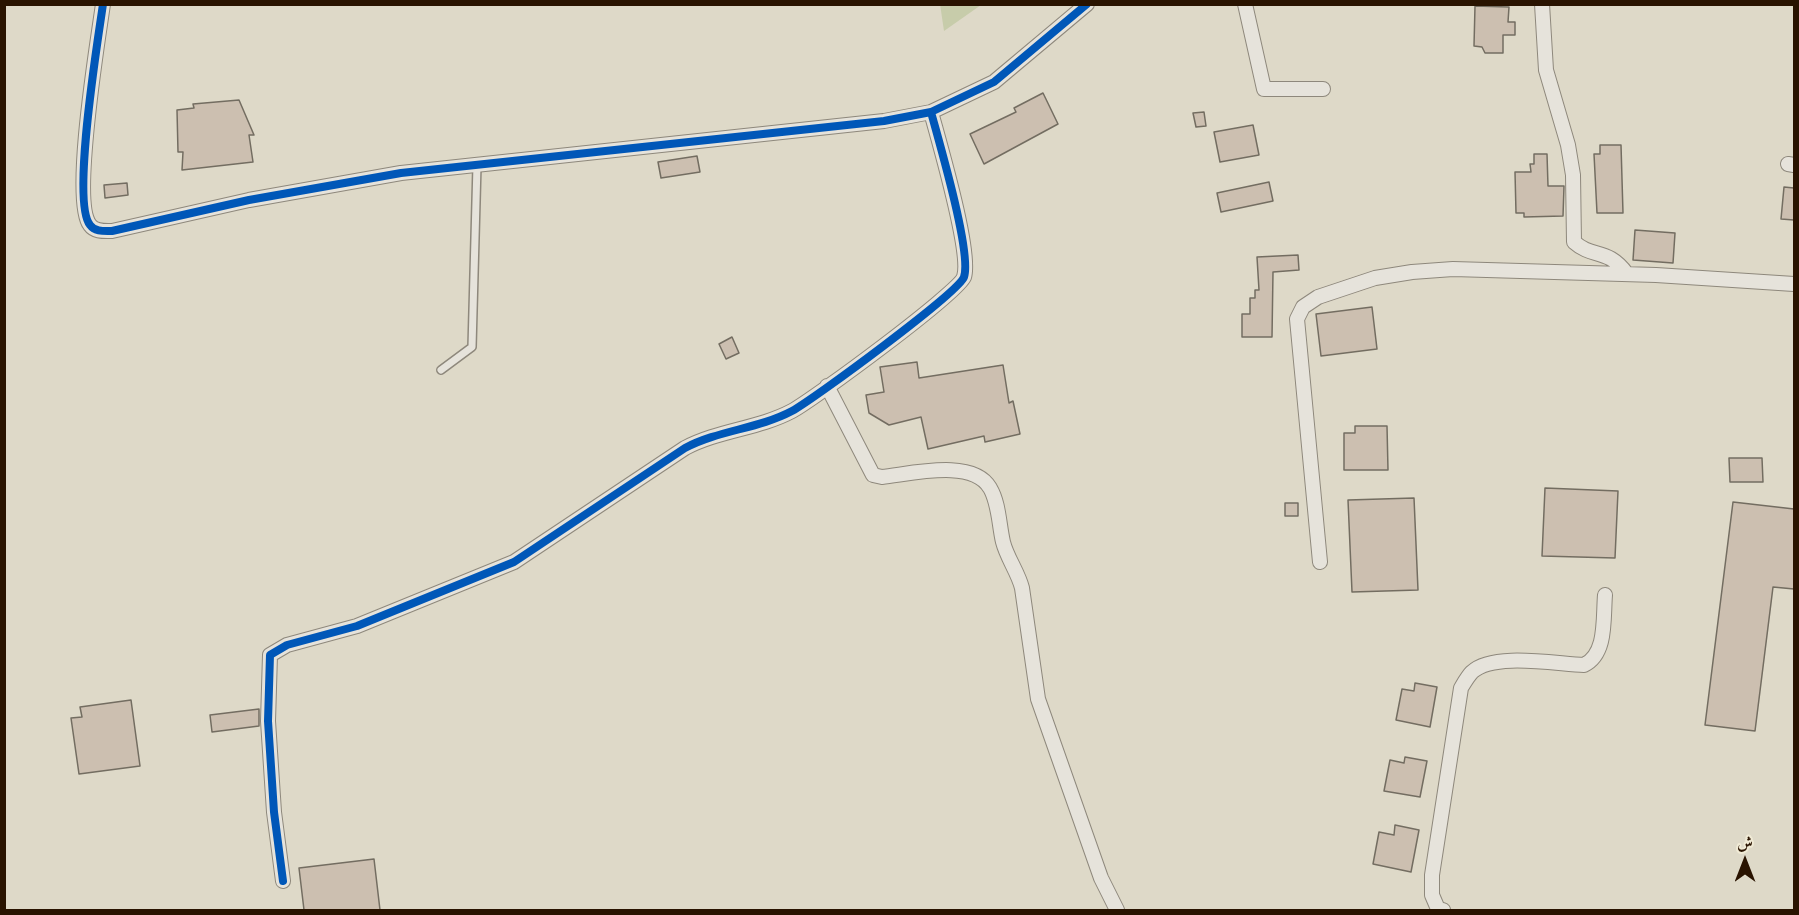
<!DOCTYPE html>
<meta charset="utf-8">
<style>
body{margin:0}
#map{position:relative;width:1799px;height:915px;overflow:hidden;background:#ded9c8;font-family:Cardo,Amiri,serif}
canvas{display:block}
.frame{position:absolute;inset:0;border:6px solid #291300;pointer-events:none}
.north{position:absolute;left:1715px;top:831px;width:60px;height:60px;-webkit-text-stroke:4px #f0ead5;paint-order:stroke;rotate:0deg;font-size:16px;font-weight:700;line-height:24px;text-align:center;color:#291300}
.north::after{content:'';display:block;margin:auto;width:21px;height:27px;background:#291300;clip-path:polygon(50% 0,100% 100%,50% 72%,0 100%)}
</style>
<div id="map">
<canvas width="1799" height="915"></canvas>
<div class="frame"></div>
<div class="north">ش</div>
</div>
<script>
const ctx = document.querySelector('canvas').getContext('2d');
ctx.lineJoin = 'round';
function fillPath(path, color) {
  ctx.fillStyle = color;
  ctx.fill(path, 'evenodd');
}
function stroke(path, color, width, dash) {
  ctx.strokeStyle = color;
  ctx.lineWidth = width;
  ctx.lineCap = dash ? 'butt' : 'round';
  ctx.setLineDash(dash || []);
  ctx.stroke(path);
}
fillPath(new Path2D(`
 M 940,4 L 981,4 L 981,5 L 944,31 Z`), '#c7ccaa');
const building = new Path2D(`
 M 1475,6 L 1509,7 L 1508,22 L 1515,22 L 1515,35 L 1503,35 L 1503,53 L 1485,53 L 1482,47 L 1474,46 Z
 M 1043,93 L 1058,124 L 984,164 L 970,134 L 1016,112 L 1014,108 Z
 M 239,100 L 254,135 L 249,135 L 253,162 L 182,170 L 183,152 L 178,152 L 177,110 L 194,108 L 193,104 Z
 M 1204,112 L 1206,126 L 1196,127 L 1193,113 Z
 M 1253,125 L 1259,155 L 1220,162 L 1214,132 Z
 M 1600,145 L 1621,145 L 1623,213 L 1597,213 L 1594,154 L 1600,154 Z
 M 1534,154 L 1547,154 L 1548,186 L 1564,186 L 1563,216 L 1524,217 L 1524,213 L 1516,213 L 1515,172 L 1531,172 L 1530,164 L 1534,164 Z
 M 697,156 L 700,172 L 661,178 L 658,162 Z
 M 1269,182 L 1273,201 L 1221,212 L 1217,193 Z
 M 127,183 L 128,195 L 105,198 L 104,185 Z
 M 1784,187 L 1794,188 L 1794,220 L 1781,219 Z
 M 1635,230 L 1675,233 L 1673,263 L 1633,260 Z
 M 1298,255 L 1299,270 L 1273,272 L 1272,337 L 1242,337 L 1242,314 L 1250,314 L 1250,298 L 1255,298 L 1255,290 L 1259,290 L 1257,257 Z
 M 1372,307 L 1377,349 L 1321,356 L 1316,314 Z
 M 732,337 L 739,353 L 726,359 L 719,344 Z
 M 917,362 L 919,378 L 1003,365 L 1009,403 L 1013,401 L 1020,434 L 985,442 L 984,436 L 928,449 L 921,417 L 889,425 L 869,413 L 866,395 L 884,392 L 880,367 Z
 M 1355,426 L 1387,426 L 1388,470 L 1344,470 L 1344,433 L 1355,433 Z
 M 1729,458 L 1762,458 L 1763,482 L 1730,482 Z
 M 1545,488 L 1618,491 L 1615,558 L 1542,556 Z
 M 1414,498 L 1418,590 L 1352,592 L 1348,500 Z
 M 1733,502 L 1794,509 L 1794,589 L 1773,587 L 1755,731 L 1705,725 Z
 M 1285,503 L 1298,503 L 1298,516 L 1285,516 Z
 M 1415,683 L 1437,687 L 1430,727 L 1396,720 L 1402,689 L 1414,691 Z
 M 131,700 L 140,766 L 79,774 L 71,718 L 82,717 L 80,707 Z
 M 259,709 L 259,726 L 212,732 L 210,715 Z
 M 1405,757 L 1427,761 L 1420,797 L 1384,791 L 1390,760 L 1404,763 Z
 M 1395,825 L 1419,830 L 1411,872 L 1373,864 L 1379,832 L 1394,835 Z
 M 374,859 L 380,910 L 304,910 L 299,868 Z`);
fillPath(building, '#ccbfb0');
stroke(building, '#736d61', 1.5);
const lane = new Path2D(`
 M 441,370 L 472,347 L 477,165`);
const street = new Path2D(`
 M 103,4 C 98,40 71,202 90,225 C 95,232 104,231 112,231 L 249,200 L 401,173 L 884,121 L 931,112 L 994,82 L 1087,4
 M 1245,4 L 1264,89 L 1323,89
 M 1542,4 L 1546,70 L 1568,145 L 1573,175 L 1574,242 C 1593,259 1607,247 1627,274
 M 1788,164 L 1794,165
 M 827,386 L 873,475 L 882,477 C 911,474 973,458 990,488 C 999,503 999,525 1003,542 C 1007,558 1018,572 1022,588 L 1038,699 L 1101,878 L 1117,910
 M 1320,562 L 1297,319 L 1303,307 L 1318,297 L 1375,278 L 1412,272 L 1453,269 L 1656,275 L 1794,284
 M 283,881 L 274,812 L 268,721 L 270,655 L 287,645 L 357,626 L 514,562 L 685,448 C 719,430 758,429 792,411 C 814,399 958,293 964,277 C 972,253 939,142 931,112
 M 1443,910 L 1438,909 L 1432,895 L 1432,875 L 1461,688 C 1464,683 1468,676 1472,672 C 1493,652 1556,664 1584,665 C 1607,654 1603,619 1605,595`);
stroke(lane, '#8e887c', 10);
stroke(street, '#8e887c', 16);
stroke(lane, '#e6e3db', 7);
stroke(street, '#e6e3db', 14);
stroke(new Path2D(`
 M 103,4 C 98,40 71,202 90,225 C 95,232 104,231 112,231 L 249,200 L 401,173 L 884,121 L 931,112 L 994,82 L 1087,4
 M 283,881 L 274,812 L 268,721 L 270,655 L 287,645 L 357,626 L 514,562 L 685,448 C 719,430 758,429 792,411 C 814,399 958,293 964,277 C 972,253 939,142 931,112`), '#0057b8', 8);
</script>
